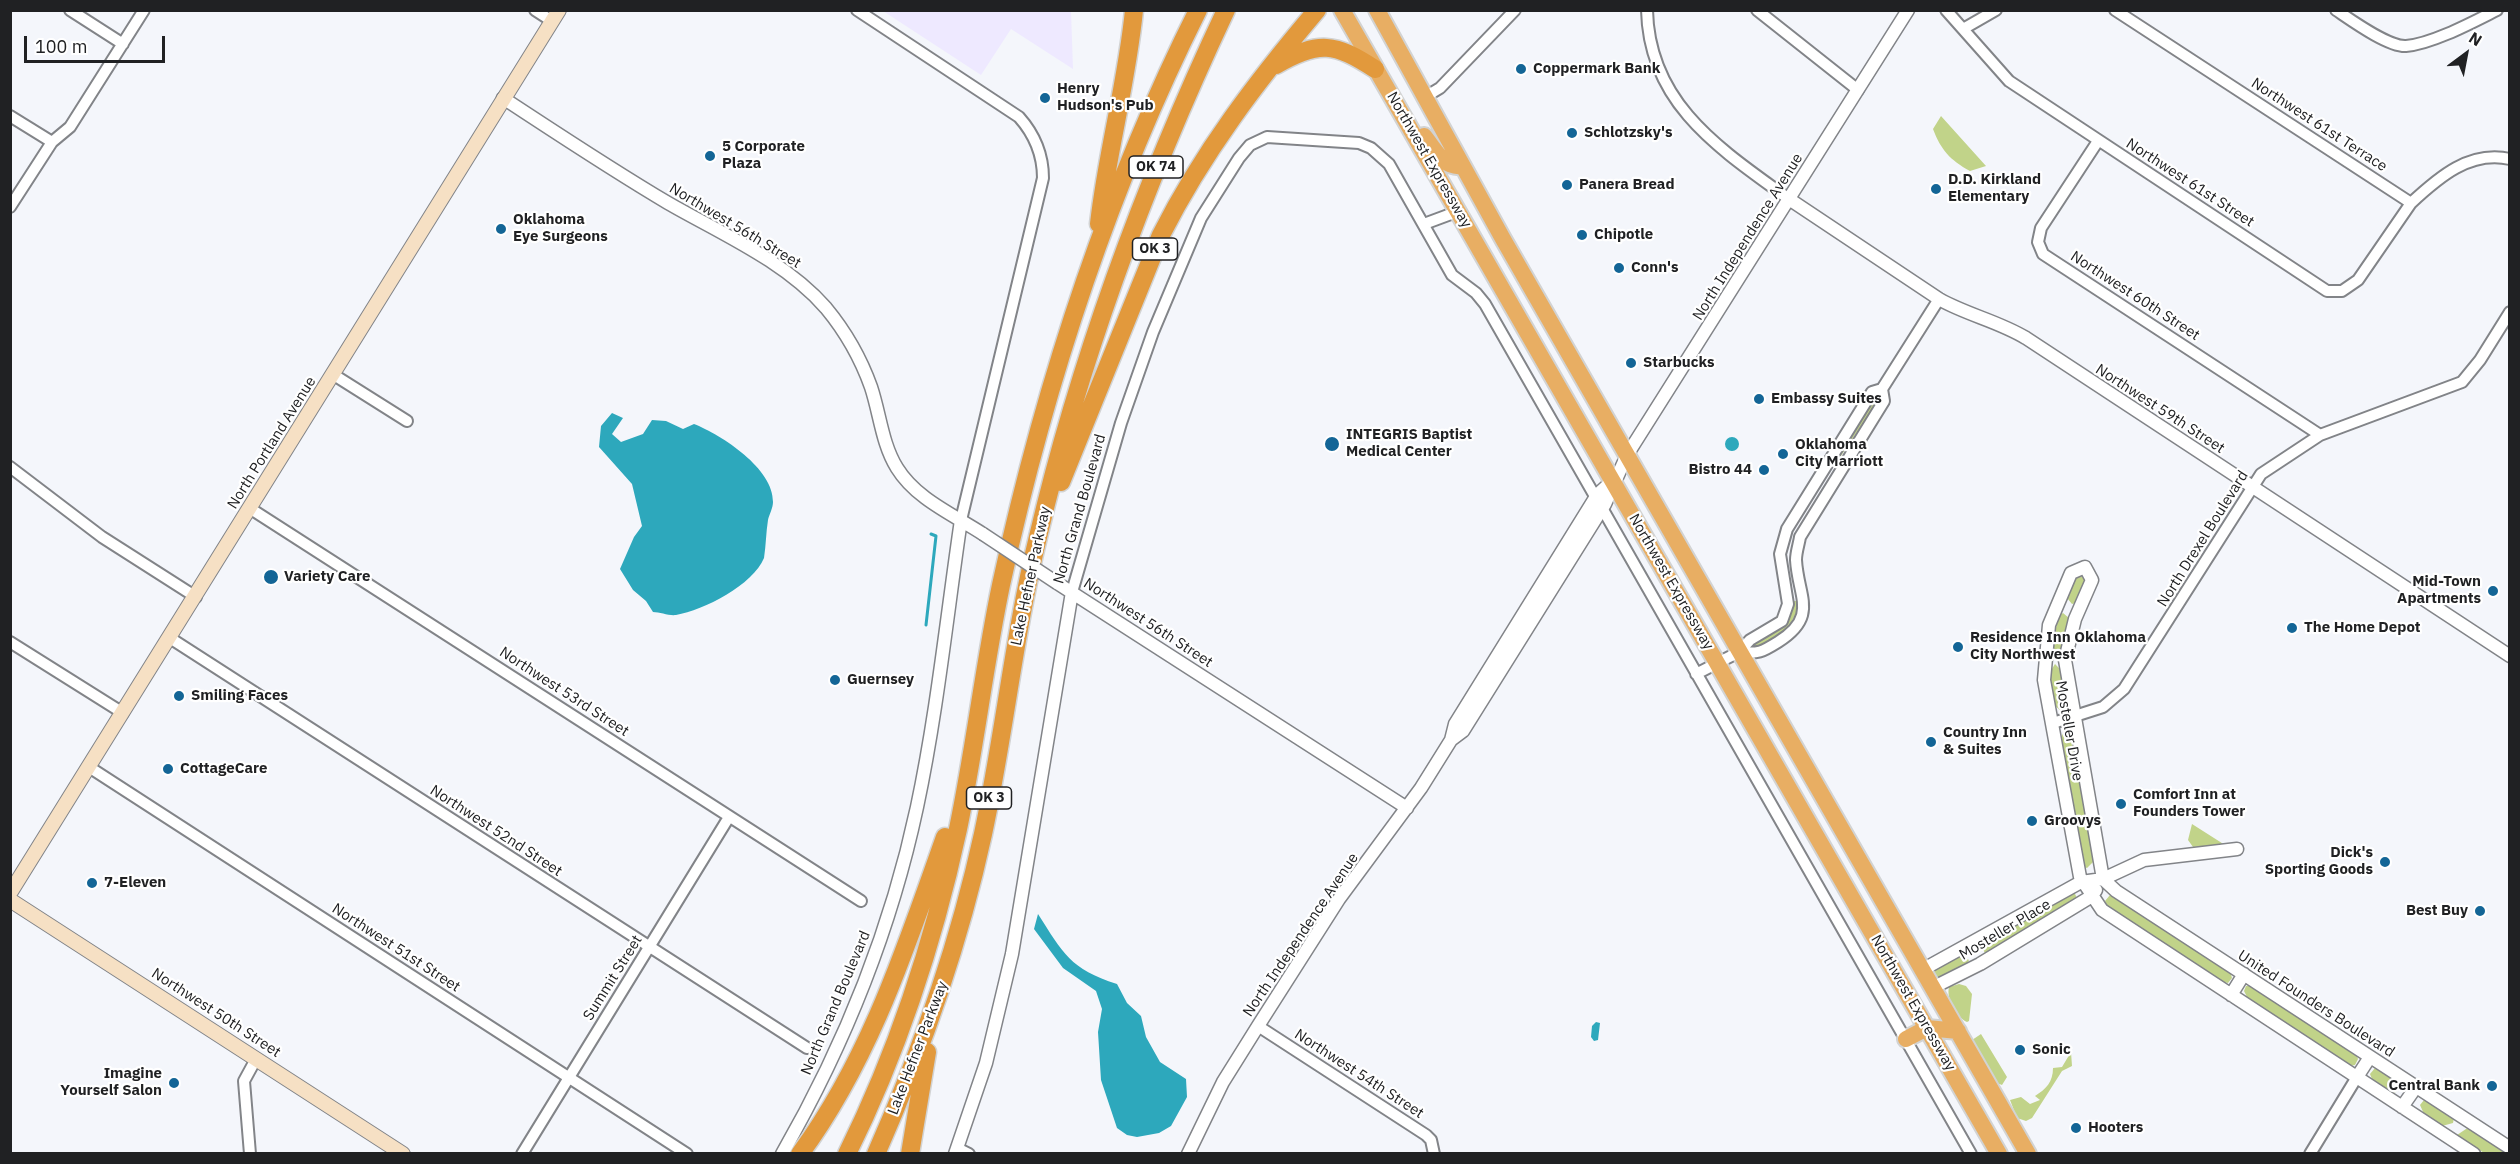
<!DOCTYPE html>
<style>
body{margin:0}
#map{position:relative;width:2520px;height:1164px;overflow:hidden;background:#f4f6fb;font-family:"IBM Plex Sans",sans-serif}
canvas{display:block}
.frame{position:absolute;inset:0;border:12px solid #202123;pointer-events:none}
.north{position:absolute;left:2436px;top:24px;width:60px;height:60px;-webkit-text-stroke:4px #fff;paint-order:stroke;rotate:32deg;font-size:16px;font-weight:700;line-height:24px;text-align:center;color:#202123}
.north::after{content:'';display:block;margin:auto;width:21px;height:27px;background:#202123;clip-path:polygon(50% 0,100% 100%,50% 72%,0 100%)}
.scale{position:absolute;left:24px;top:36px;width:141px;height:27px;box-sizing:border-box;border:3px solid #202123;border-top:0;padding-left:8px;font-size:18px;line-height:21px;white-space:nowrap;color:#202123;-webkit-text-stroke:4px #fff;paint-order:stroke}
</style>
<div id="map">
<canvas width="2520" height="1164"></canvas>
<div class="frame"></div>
<div class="north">N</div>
<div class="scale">100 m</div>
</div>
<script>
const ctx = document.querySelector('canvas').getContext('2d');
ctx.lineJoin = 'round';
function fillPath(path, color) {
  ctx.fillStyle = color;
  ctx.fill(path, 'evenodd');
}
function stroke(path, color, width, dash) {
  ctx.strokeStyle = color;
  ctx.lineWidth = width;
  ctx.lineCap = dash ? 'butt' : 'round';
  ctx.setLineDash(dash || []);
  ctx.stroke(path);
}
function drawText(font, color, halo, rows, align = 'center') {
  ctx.font = font + ' "IBM Plex Sans",sans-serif';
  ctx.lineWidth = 4.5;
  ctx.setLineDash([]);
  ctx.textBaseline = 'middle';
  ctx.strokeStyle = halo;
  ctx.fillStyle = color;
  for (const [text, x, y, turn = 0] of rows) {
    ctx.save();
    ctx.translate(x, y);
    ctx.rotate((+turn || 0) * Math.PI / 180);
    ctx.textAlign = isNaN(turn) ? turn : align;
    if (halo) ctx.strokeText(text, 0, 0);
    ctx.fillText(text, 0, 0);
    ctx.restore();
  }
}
fillPath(new Path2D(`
 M 883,11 L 1071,11 L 1073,69 L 1011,29 L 981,75 Z`), '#eee9ff');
fillPath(new Path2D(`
 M 1941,116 L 1986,166 L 1970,171 C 1950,160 1941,150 1933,129 Z
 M 1876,396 L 1878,400 L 1839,459 L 1836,457 Z
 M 2077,576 L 2081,576 L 2086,581 L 2076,603 L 2072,604 L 2067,598 Z
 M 1794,601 L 1799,601 C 1798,624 1770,646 1748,650 L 1747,645 L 1787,619 Z
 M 2063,613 L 2069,618 L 2062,652 L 2053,653 L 2050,646 L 2060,615 Z
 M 2055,664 L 2062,671 L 2065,704 L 2060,710 L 2054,705 L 2050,672 Z
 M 2064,731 L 2072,736 L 2094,861 L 2087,868 L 2084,867 L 2060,740 Z
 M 2192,824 L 2225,845 L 2193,847 L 2188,840 Z
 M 2069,894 L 2075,894 L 2078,900 L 1990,953 L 1985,953 L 1981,946 L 1983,942 Z
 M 2110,895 L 2116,896 L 2230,971 L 2232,978 L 2228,983 L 2223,982 L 2109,909 L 2105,901 Z
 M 1960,954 L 1969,960 L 1966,966 L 1938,981 L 1932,971 Z
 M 1959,984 L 1966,986 L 1972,994 L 1969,1021 L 1967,1022 C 1956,1017 1946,998 1949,987 Z
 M 2246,986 L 2254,986 L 2356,1053 L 2358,1059 L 2355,1065 L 2350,1066 L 2248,999 L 2244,991 Z
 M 1981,1034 L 2007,1077 L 2002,1085 L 1997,1083 L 1972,1040 Z
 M 2071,1052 L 2072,1066 L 2062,1071 L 2032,1118 L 2026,1121 L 2017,1118 L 2010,1100 L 2021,1097 L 2030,1104 L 2040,1100 L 2035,1096 C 2046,1089 2053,1082 2053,1068 L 2062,1067 Z
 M 2375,1068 L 2397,1080 L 2399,1086 L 2396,1092 L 2392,1093 L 2372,1079 L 2370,1074 Z
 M 2424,1100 L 2454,1118 L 2453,1123 L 2442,1126 L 2424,1114 L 2420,1105 Z
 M 2469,1127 L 2508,1153 L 2484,1153 L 2457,1135 Z`), '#c1d389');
fillPath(new Path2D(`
 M 612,413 L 623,418 L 612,434 L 621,442 L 643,434 L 652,420 L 666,421 L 683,429 L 694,424 C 722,435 774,469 773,502 C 773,508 769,515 768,520 C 766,532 766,545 764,558 C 753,585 704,610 676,615 C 669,616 660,612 653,612 L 646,601 L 633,590 L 620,569 L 634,537 L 642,526 L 632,484 L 599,447 L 601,426 Z
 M1725 444a7 7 0 1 1 14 0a7 7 0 1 1-14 0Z
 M 1038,914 C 1063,953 1070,969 1117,984 L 1127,1003 L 1141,1016 L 1146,1037 L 1160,1062 L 1186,1079 L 1187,1097 L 1171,1126 L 1159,1133 L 1137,1137 L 1127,1135 L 1117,1128 L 1101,1080 L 1098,1032 L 1102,1009 L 1096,991 L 1063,968 L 1034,929 Z
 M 1596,1022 L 1600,1023 L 1598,1040 L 1594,1041 L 1591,1037 L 1592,1026 Z`), '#2da8bc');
stroke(new Path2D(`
 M 926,625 L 936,536 L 931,534`), '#2da8bc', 3);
const minor = new Path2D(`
 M 70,10 L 123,44
 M 535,10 L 552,21
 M 857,10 L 1019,117 C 1035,135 1043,154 1043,178 L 961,520
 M 1647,10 C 1649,104 1720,149 1789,199
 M 1757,10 L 1858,90
 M 1946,10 L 2009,81 L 2327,291 L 2342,291 L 2358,280 L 2411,203
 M 2115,10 L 2411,203 C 2439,177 2470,150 2510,159
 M 2336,10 C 2351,20 2388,47 2406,46 C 2432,44 2473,22 2497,10
 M 1963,29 L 1996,10
 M 1425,97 L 1440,88 L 1515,10
 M 10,116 L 52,142
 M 2098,141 L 2041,228 L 2038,242 L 2043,254 L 2320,435
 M 10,207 L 52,142 L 70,127 L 144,10
 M 1424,224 L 1459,211
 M 334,375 L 407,421
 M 10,467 L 102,537 L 196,597
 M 1602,508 L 1971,1154
 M 251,509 L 861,901
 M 1072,592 L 1121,423 L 1153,332 L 1201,218 L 1239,158 L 1250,145 L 1267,137 L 1359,143 L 1371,148 L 1389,164 L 1452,275 L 1476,293 L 1485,304 L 1596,498
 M 170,638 L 807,1048
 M 10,642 L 123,713
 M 1739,652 C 1759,654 1762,652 1778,642 C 1819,616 1798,597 1796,560 C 1796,552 1799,544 1800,537 L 1884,401 L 1882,389 L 1939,299
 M 1696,674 L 1739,652 L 1750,640 L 1782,621 L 1788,604 L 1780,554 L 1787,529 L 1872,392 L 1882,389
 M 2053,723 L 2103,707 L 2124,689 L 2261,474 L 2320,435 L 2462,382 L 2480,360 L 2510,312
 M 89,767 L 687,1154
 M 1258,1026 L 1426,1135 L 1431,1140 L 1434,1154
 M 957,1148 L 969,1154
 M 250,1154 L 244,1081 L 256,1059
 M 522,1154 L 729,817
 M 2310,1154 L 2357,1077`);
const tertiary = new Path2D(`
 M 503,98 C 558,134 612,170 668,203 C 722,234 785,261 826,308 C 845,331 861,359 871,387 C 880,414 882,444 897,468 C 916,499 954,515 983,534
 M 1789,199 L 1939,299 C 1967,315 1998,321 2026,338 L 2510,656
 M 1057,583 L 1407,808
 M 1451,740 L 1463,731 L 1605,504 L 1627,455 L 1908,10
 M 1922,970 L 2081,882 L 2103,879 L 2144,860 L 2237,849
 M 1932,988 L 1980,964 L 2092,896 L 2096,890
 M 2231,995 L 2244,974
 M 2357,1077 L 2370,1057
 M 2402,1107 L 2416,1087
 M 782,1154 C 844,1046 891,929 917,807 C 937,713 947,615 961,520
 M 955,1154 L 986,1063 L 1012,954 L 1072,592
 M 1188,1154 L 1223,1082 L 1258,1026 L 1339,899 L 1421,788 L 1451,740 L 1455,724 L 1597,495 L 1610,483
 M 2474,1154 L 2102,910 L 2080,877 L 2044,680 L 2049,625 L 2071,573 L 2085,567 L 2092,580 L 2075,619 L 2065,660 L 2103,879 L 2116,891 L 2510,1148`);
const secondary = new Path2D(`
 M 10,893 L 559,10
 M 10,900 L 403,1154`);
const trunk = new Path2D(`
 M 1342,10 L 1999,1154
 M 1377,10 L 1503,239 L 2028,1154
 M 1424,136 C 1435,149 1443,168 1461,166
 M 1906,1039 L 1927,1028 L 1958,1031`);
const motorway = new Path2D(`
 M 1276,65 C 1319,40 1335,43 1375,69
 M 1099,224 C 1107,152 1127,83 1134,10
 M 1061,482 L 1161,235 C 1203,152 1257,81 1317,10
 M 800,1154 C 870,1059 906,947 945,837
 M 847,1154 C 898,1051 934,940 958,829 C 975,748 984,666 1001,585 C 1044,387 1107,192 1198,10
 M 876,1154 C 922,1050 959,944 983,834 C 1004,736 1014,635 1038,537 C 1081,354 1146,180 1226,10
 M 910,1154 L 927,1052`);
stroke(minor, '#828488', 14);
stroke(tertiary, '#828488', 15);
stroke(secondary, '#828488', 16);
stroke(trunk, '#d2d3d3', 20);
stroke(motorway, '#d2d3d3', 21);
stroke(minor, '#fff', 10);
stroke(tertiary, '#fff', 12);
stroke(secondary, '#f6e0c4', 14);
stroke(trunk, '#e8ae63', 16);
stroke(motorway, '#e2993c', 18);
const tertiaryBridge = new Path2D(`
 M 983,534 L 1057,583`);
stroke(tertiaryBridge, '#828488', 15, []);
stroke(tertiaryBridge, '#fff', 12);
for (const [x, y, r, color] of [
 [1521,69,6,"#136596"],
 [1045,98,6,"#136596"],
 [1572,133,6,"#136596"],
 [710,156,6,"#136596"],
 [1567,185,6,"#136596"],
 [1936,189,6,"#136596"],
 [501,229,6,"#136596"],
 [1582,235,6,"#136596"],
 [1619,268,6,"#136596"],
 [1631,363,6,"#136596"],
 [1759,399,6,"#136596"],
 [1332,444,8,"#136596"],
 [1783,454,6,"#136596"],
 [1764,470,6,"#136596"],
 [271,577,8,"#136596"],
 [2493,591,6,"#136596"],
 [2292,628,6,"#136596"],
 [1958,647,6,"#136596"],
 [835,680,6,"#136596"],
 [179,696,6,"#136596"],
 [1931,742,6,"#136596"],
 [168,769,6,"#136596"],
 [2121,804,6,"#136596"],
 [2032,821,6,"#136596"],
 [2385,862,6,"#136596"],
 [92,883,6,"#136596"],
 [2480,911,6,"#136596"],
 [2020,1050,6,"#136596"],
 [174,1083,6,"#136596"],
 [2492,1086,6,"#136596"],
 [2076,1128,6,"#136596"]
]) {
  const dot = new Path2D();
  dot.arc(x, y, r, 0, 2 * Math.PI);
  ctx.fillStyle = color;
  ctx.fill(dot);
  stroke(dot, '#fff', 2);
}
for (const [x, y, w] of [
 [1156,167,54],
 [1155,249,45],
 [989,798,45]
]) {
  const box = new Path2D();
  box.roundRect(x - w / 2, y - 11, w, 22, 4.5);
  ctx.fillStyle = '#fff';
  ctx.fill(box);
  stroke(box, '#202123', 1.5);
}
drawText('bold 14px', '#202123', null, [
 ["OK 74",1156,167],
 ["OK 3",1155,249],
 ["OK 3",989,798]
]);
drawText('bold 15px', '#202123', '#fff', [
 ["Coppermark Bank",1533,69],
 ["Henry",1057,89],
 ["Hudson's Pub",1057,106],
 ["Schlotzsky's",1584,133],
 ["5 Corporate",722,147],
 ["Plaza",722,164],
 ["D.D. Kirkland",1948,180],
 ["Elementary",1948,197],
 ["Panera Bread",1579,185],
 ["Oklahoma",513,220],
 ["Eye Surgeons",513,237],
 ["Chipotle",1594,235],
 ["Conn's",1631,268],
 ["Starbucks",1643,363],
 ["Embassy Suites",1771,399],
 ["INTEGRIS Baptist",1346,435],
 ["Medical Center",1346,452],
 ["Oklahoma",1795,445],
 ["City Marriott",1795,462],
 ["Bistro 44",1752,470,"right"],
 ["Variety Care",284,577],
 ["Mid-Town",2481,582,"right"],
 ["Apartments",2481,599,"right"],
 ["The Home Depot",2304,628],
 ["Residence Inn Oklahoma",1970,638],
 ["City Northwest",1970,655],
 ["Guernsey",847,680],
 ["Smiling Faces",191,696],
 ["Country Inn",1943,733],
 ["& Suites",1943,750],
 ["CottageCare",180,769],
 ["Comfort Inn at",2133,795],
 ["Founders Tower",2133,812],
 ["Groovys",2044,821],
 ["Dick's",2373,853,"right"],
 ["Sporting Goods",2373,870,"right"],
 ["7-Eleven",104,883],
 ["Best Buy",2468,911,"right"],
 ["Sonic",2032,1050],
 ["Imagine",162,1074,"right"],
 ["Yourself Salon",162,1091,"right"],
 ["Central Bank",2480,1086,"right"],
 ["Hooters",2088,1128]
], 'left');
drawText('15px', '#202123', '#fff', [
 ["Northwest 61st Terrace",2319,125,33],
 ["Northwest Expressway",1429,160,60],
 ["Northwest 61st Street",2190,183,33],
 ["Northwest 56th Street",735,226,31],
 ["North Independence Avenue",1748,237,-58],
 ["Northwest 60th Street",2135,296,33],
 ["Northwest 59th Street",2160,409,33],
 ["North Portland Avenue",272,443,-58],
 ["North Grand Boulevard",1080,509,-74],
 ["North Drexel Boulevard",2203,539,-58],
 ["Lake Hefner Parkway",1031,576,-78],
 ["Northwest Expressway",1671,582,60],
 ["Northwest 56th Street",1148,623,33],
 ["Northwest 53rd Street",564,692,33],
 ["Mosteller Drive",2069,731,80],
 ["Northwest 52nd Street",496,831,33],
 ["Mosteller Place",2005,930,-31],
 ["North Independence Avenue",1301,935,-56],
 ["Northwest 51st Street",396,948,33],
 ["Summit Street",613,978,-58],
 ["North Grand Boulevard",836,1003,-67],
 ["Northwest Expressway",1913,1003,60],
 ["United Founders Boulevard",2316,1004,33],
 ["Northwest 50th Street",216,1013,33],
 ["Lake Hefner Parkway",918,1048,-69],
 ["Northwest 54th Street",1359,1074,33]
]);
</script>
